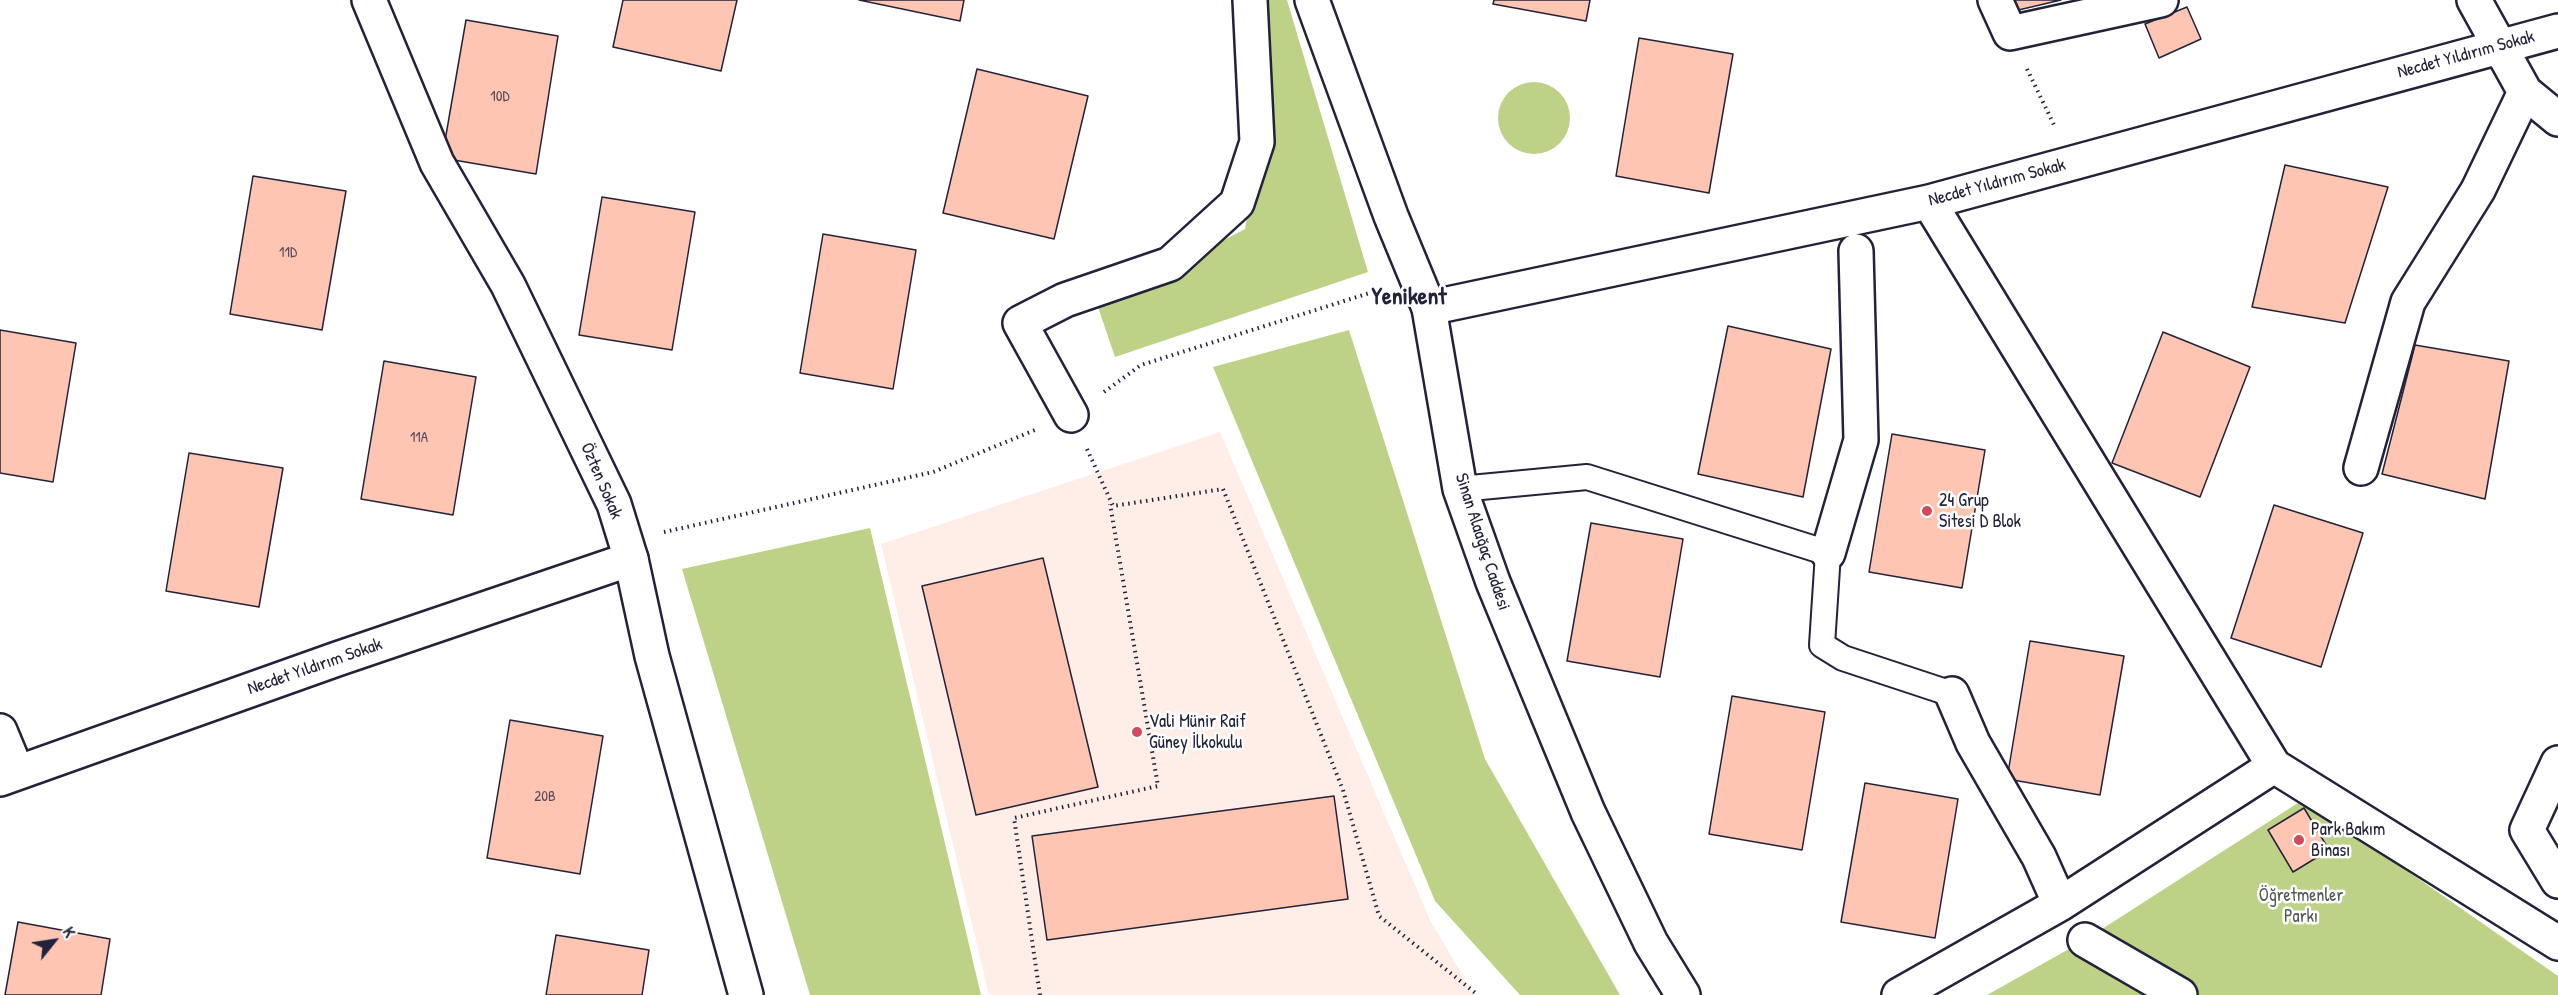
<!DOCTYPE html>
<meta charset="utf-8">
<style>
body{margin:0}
#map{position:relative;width:2558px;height:995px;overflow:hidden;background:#fff;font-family:"Patrick Hand",sans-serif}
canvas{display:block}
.north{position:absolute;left:24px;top:911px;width:60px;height:60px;-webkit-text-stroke:4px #fff;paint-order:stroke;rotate:60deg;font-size:16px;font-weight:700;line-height:24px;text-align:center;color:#22223b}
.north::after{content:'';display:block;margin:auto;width:21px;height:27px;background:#22223b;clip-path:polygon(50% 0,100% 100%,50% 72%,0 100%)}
</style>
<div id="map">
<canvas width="2558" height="995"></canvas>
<div class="north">K</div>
</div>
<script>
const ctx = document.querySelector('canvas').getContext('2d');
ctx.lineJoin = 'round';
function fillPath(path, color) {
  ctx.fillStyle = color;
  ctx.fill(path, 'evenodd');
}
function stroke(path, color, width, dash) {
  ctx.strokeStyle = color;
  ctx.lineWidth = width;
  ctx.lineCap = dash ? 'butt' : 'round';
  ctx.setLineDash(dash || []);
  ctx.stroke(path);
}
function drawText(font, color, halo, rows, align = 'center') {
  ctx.font = font + ' "Patrick Hand",sans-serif';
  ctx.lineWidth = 5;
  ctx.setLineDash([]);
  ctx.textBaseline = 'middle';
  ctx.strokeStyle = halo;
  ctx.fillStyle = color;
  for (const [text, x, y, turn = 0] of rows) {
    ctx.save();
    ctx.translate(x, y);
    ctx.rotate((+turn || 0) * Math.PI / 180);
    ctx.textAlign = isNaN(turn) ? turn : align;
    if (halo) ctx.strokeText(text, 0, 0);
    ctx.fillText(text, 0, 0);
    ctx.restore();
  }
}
fillPath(new Path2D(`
 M 1220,432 L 1430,920 L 1474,995 L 989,995 L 881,544 Z`), '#ffeee8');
fillPath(new Path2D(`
 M 1269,0 L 1287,0 L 1368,272 L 1115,357 L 1098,307 L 1245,229 L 1270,90 Z
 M1498 118a36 36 0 1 1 72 0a36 36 0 1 1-72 0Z
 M 1349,330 L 1485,759 L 1620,995 L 1520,995 L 1435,901 L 1213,367 Z
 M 870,528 L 981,995 L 810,995 L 682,569 Z
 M 2304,799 L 2558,976 L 2558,995 L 1987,995 L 2085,940 Z`), '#bed287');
const building = new Path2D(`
 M 623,0 L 737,0 L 721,71 L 613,47 Z
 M 859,0 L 964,0 L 960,21 Z
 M 1494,0 L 1590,0 L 1586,21 L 1493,4 Z
 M 2005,0 L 2061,0 L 2010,12 Z
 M 2187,7 L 2201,39 L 2159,58 L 2145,24 Z
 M 466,20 L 558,36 L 536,174 L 442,158 Z
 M 1639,38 L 1733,54 L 1709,193 L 1616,176 Z
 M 977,69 L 1088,96 L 1054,239 L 943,213 Z
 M 2285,165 L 2388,187 L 2345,323 L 2252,307 Z
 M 253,176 L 346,191 L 322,330 L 230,314 Z
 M 602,197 L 695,212 L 672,350 L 579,335 Z
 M 823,234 L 916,250 L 893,389 L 800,373 Z
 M 1728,326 L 1831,349 L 1803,497 L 1698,474 Z
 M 0,330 L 76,343 L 53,482 L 0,473 Z
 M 2163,332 L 2250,367 L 2200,497 L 2112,463 Z
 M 2415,345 L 2509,361 L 2485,499 L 2382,474 Z
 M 384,361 L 476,377 L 453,515 L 361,499 Z
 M 1892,434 L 1985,450 L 1962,588 L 1869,572 Z
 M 189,453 L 283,468 L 259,607 L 166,591 Z
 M 2274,505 L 2363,533 L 2321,667 L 2231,638 Z
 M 1591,523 L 1683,539 L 1660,677 L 1567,661 Z
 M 1043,558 L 1098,787 L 976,815 L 922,586 Z
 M 2030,641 L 2124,656 L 2100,795 L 2007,779 Z
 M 1732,696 L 1825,712 L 1802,850 L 1709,834 Z
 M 510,720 L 603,736 L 580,874 L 487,858 Z
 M 1865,783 L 1958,799 L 1935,938 L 1841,922 Z
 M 1334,796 L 1348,899 L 1047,940 L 1032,836 Z
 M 2304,808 L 2329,850 L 2293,872 L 2268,830 Z
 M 18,922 L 110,939 L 101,995 L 5,995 Z
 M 556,935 L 649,950 L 642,995 L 546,995 Z`);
fillPath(building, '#fec5b2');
stroke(building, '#22223b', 1.5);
const lane = new Path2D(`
 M 1460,489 L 1587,477 L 1828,553 L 1822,645 L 1843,658 L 1952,694`);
const street = new Path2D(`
 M 1995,0 L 2010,33 L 2161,0
 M 2474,0 L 2525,92 L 2558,119
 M 1929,202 L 2274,766
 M 1429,308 L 1929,202 L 2558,31
 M 1071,415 L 1020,323 L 1065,300 L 1170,264 L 1237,203 L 1257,142 L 1250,0
 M 2361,468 L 2408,302 L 2478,190 L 2525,92
 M 1828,553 L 1861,440 L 1856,251
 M 1952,694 L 1973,743 L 2039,857 L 2060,904
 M 0,731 L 17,772
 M 2558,763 L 2527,830 L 2558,881
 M 0,779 L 337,659 L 631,559
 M 2085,940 L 2180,995
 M 1899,995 L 2060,904 L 2274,766 L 2558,943`);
const secondary = new Path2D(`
 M 369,0 L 437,163 L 508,285 L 614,504 L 631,559 L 652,656 L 746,995
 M 1312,0 L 1391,216 L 1429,308 L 1460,489 L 1493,582 L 1588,812 L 1651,943 L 1683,995`);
stroke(lane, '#22223b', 28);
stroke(street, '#22223b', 38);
stroke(secondary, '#22223b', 38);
stroke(new Path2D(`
 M 2027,69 L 2055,127
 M 1104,392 L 1141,365 L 1379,290
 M 1087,449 L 1113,506 L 1223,489 L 1343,790 L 1379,916 L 1478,995
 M 664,532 L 933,472 L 1035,430
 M 1040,995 L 1014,818 L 1158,786 L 1110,504`), '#22223b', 4, [1.5, 4.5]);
stroke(lane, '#fff', 24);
stroke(street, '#fff', 33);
stroke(secondary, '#fff', 33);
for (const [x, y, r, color] of [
 [1927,511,6,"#d1495b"],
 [1137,732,6,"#d1495b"],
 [2299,840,6,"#d1495b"]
]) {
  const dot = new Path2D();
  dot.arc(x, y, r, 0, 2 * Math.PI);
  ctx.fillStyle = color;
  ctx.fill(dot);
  stroke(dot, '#fff', 2);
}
drawText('15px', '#594b59', null, [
 ["10D",500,97],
 ["11D",288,253],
 ["11A",419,438],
 ["20B",545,797]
]);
drawText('18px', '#22223b', '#fff', [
 ["Necdet Yıldırım Sokak",2466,55,-15],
 ["Necdet Yıldırım Sokak",1997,183,-15],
 ["Özten Sokak",601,481,67],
 ["Sinan Alaağaç Caddesi",1482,542,72],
 ["Necdet Yıldırım Sokak",315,667,-19]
]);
drawText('18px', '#22223b', '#fff', [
 ["24 Grup",1939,501],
 ["Sitesi D Blok",1939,522],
 ["Vali Münir Raif",1149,722],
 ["Güney İlkokulu",1149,743],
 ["Park Bakım",2311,830],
 ["Binası",2311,851]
], 'left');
drawText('18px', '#515752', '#fff', [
 ["Öğretmenler",2301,896],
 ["Parkı",2301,917]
]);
drawText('bold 24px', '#22223b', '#fff', [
 ["Yenikent",1409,298]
]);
</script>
